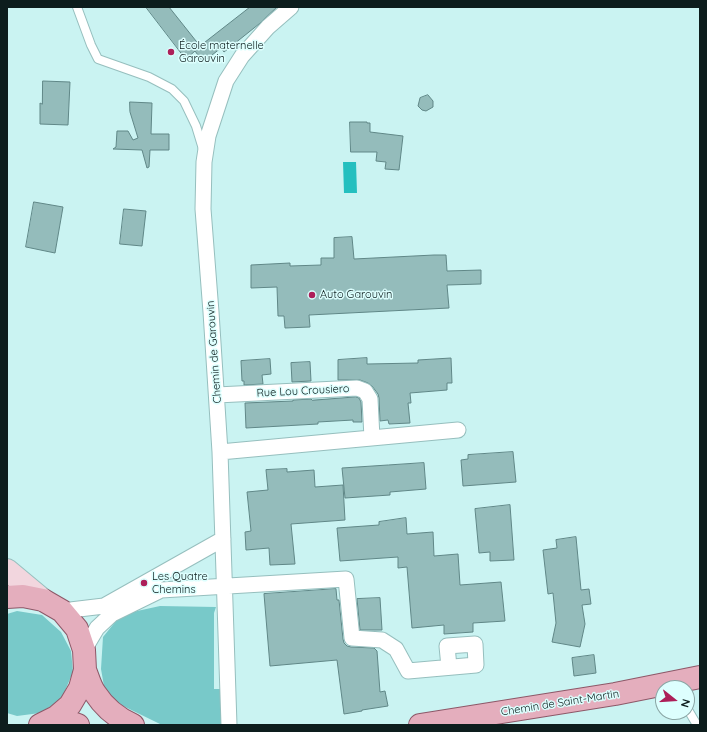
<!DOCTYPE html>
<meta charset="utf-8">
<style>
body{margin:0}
#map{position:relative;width:707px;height:732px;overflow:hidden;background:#caf3f2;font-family:Quicksand,sans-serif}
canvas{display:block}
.frame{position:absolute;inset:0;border:8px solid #0d1d1d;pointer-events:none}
.north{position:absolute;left:655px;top:680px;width:40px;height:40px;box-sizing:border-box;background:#ddfffe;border:1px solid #8aa5a4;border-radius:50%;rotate:107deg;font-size:11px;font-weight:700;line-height:16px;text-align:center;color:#0d1d1d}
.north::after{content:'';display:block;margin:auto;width:14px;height:18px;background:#ad1f59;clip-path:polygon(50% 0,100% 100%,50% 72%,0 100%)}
</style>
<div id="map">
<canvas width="707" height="732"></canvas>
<div class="frame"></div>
<div class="north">N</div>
</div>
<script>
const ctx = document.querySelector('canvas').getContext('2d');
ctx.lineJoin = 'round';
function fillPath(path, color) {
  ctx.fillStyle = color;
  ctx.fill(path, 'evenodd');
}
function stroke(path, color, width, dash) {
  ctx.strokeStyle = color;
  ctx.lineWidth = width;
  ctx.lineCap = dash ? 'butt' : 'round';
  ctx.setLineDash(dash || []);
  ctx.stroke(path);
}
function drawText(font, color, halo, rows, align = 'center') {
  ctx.font = font + ' Quicksand,sans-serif';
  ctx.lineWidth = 3;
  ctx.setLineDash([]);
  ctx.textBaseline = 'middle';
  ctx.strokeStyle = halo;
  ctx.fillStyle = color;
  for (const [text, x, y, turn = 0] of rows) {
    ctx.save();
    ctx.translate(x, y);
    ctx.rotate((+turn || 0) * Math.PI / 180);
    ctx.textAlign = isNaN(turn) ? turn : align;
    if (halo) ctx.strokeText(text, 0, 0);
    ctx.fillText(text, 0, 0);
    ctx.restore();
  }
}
fillPath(new Path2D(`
 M 160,606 L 216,607 L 214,613 L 214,689 L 220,689 L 223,725 L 165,725 L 160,724 L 115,702 L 105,692 L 101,669 L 103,637 L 116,621 L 128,613 Z
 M 17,611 L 42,615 L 61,632 L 71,651 L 73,672 L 61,700 L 40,713 L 17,716 L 7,713 L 7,614 Z`), '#78c9c9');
fillPath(new Path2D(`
 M 343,162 L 356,162 L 357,193 L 344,193 Z`), '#24bfbf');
const building = new Path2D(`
 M 146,7 L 169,7 L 200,46 L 250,7 L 277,7 L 259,24 L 224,52 L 221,48 L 203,62 L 195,51 L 186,59 Z
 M 43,81 L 70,82 L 68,125 L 40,124 L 40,103 L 42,104 Z
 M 428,95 L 433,101 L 433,107 L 426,111 L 422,110 L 418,106 L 420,98 Z
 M 130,102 L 152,103 L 151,134 L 169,134 L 169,150 L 150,150 L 149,167 L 147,168 L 142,150 L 113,149 L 116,147 L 117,131 L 128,131 L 133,140 L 138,138 L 130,112 Z
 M 350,122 L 367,122 L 367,123 L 370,123 L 370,132 L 403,136 L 399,170 L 385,169 L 386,162 L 376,161 L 377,152 L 351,152 Z
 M 34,202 L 63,207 L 55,253 L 26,247 Z
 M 124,209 L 146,211 L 142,246 L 120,244 Z
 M 352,237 L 354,259 L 434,255 L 446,255 L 447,271 L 481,270 L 481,284 L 447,285 L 449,308 L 309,315 L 310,327 L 285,328 L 284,316 L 278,316 L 277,287 L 251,288 L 251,265 L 290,263 L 290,266 L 321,265 L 321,258 L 334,258 L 334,238 Z
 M 367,358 L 367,364 L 418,363 L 418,360 L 451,358 L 452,383 L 447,383 L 447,390 L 410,393 L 411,403 L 408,403 L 410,423 L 389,424 L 388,420 L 380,421 L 379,398 L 378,394 L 372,386 L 368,383 L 360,380 L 338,380 L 338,360 Z
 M 270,359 L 271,374 L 262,375 L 263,384 L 244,385 L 244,381 L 242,381 L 241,361 Z
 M 310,362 L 311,381 L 292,382 L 291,363 Z
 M 356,397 L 359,398 L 361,402 L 362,422 L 353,422 L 353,420 L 318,422 L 318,424 L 246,428 L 245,403 L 293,401 L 293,400 L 311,399 L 312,400 Z
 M 513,452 L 516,482 L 463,486 L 461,460 L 468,459 L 468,455 Z
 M 424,463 L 426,489 L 390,492 L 390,495 L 345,498 L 342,468 L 388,465 Z
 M 287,469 L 287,472 L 314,470 L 315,487 L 343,485 L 345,520 L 291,524 L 295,564 L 270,565 L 269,548 L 246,550 L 245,532 L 251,531 L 247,492 L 268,490 L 266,470 Z
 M 510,505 L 514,560 L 490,561 L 490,552 L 479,553 L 475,509 Z
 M 406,518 L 407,534 L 433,532 L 434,556 L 458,554 L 460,585 L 501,582 L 505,621 L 473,623 L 473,632 L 444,634 L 444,625 L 412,628 L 407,567 L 398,568 L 398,557 L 340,561 L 337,528 L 379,525 L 379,522 Z
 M 576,537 L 581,590 L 589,589 L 591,604 L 582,605 L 585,624 L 580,647 L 552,642 L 556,623 L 553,593 L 548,594 L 543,550 L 557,548 L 556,540 Z
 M 336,589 L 337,600 L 339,600 L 343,639 L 344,643 L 347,646 L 351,647 L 374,648 L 377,651 L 380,692 L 385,691 L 388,706 L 362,710 L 362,711 L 344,714 L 337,660 L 270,666 L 264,594 Z
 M 380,598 L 382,630 L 360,630 L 357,599 Z
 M 594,655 L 596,673 L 574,676 L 572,658 Z`);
fillPath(building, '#94bcbb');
stroke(building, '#608787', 1);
const lane = new Path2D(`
 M 77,7 L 91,45 L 98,59 L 149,77 L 172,89 L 184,101 L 196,126 L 203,149
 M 687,708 L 697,725`);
const street = new Path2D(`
 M 217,395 L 357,388 L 365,391 L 370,399 L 372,438
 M 220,452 L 458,430
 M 62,611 L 104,606 L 223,539
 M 84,650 L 97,628 L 112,614 L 161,590 L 346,579 L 352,638 L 382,640 L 396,649 L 408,671 L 476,665 L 475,644 L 447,646 L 449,667
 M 229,725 L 220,452 L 211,312 L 203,209 L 204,162 L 208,136 L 226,81 L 242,56 L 268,27 L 291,7`);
const secondary = new Path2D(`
 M 7,570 L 43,600`);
const primary = new Path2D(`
 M 7,597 L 23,596 L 43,600 L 62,611 L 77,629 L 84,650 L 85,670 L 80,688 L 70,705 L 56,717 L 40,725
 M 85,670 C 88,677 90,686 95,693 C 104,707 117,718 133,725
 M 56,717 L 78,725
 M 420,725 L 615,694 L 700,677`);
stroke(lane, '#96bfbe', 10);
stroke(street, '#96bfbe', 17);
stroke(secondary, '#96bfbe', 24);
stroke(primary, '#8d5868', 24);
stroke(lane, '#fff', 8);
stroke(street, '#fff', 15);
stroke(secondary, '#f2d6de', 22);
stroke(primary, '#e4aebd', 22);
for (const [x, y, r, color] of [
 [171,52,4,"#ad1f59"],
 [312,295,4,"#ad1f59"],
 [144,583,4,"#ad1f59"]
]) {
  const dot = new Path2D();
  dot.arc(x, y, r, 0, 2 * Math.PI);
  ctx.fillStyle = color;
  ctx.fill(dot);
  stroke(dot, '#ddfffe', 1.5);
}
drawText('11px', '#0d1d1d', '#ddfffe', [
 ["École maternelle",179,46],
 ["Garouvin",179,59],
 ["Auto Garouvin",320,295],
 ["Les Quatre",152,577],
 ["Chemins",152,590]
], 'left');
drawText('11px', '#0d1d1d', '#ddfffe', [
 ["Chemin de Garouvin",214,352,-94],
 ["Rue Lou Crousiero",303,391,-3],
 ["Chemin de Saint-Martin",560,703,-9]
]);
</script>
